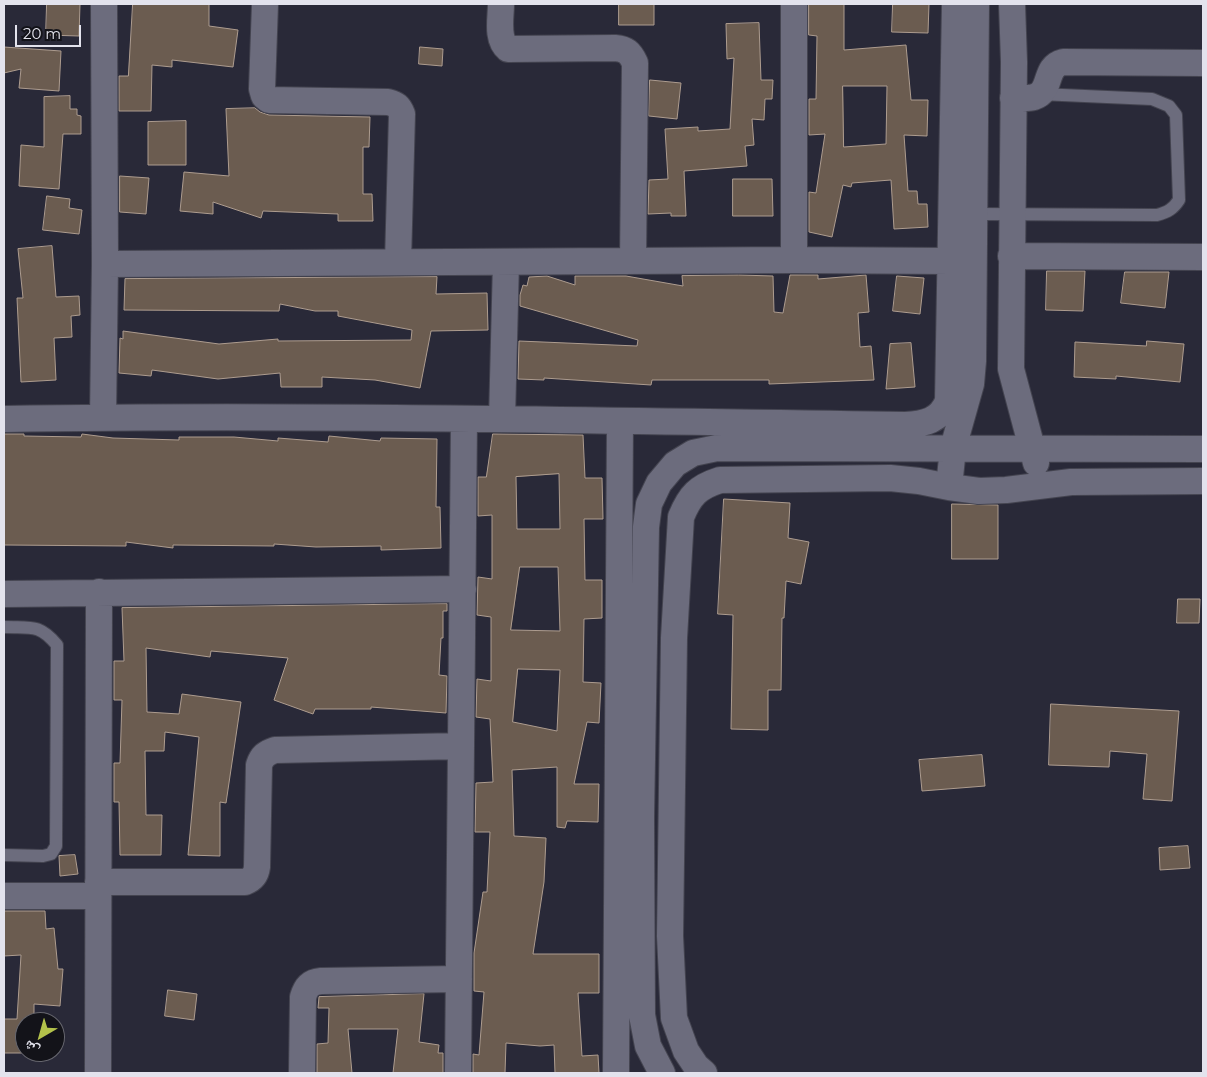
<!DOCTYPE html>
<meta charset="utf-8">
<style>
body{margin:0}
#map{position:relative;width:1207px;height:1077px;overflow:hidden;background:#292938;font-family:Montserrat,"Noto Naskh Arabic",sans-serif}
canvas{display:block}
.frame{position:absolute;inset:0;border:5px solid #e3e3ed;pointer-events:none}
.north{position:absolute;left:15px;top:1012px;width:50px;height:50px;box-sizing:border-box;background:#131319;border:1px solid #66666e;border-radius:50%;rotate:218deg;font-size:14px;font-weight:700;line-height:20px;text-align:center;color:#e3e3ed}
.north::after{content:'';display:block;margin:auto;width:18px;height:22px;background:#b3c24b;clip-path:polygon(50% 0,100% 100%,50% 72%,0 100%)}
.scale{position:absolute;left:15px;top:25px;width:66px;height:22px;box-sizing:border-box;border:2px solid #e3e3ed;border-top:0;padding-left:6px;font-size:15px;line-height:18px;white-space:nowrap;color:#e3e3ed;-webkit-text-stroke:4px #131319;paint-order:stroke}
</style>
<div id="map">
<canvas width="1207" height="1077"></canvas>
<div class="frame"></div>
<div class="north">ش</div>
<div class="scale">20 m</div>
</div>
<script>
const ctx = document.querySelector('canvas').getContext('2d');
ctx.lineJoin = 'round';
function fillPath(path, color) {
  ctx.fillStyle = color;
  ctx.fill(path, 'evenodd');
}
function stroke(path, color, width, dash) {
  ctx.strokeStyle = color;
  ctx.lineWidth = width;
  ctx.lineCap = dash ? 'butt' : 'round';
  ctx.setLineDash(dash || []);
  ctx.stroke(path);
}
const building = new Path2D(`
 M 47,4 L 80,4 L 79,36 L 46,35 Z
 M 133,4 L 209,4 L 209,26 L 238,30 L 233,67 L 172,60 L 172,67 L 152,65 L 151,111 L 119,111 L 119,76 L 128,76 Z
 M 619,4 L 654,4 L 654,25 L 619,25 Z
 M 809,4 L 844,4 L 844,50 L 906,45 L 911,100 L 928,100 L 927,136 L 904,135 L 908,191 L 917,191 L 918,204 L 927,204 L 928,227 L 894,229 L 891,180 L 852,183 L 851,187 L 843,185 L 832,237 L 809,232 L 809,192 L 816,193 L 825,134 L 809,135 L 809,99 L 816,99 L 817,36 L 809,35 ZM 843,86 L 887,86 L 886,144 L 844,147 Z
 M 893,4 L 929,4 L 928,33 L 892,32 Z
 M 759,23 L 761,80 L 773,80 L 772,99 L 765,99 L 764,120 L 752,119 L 754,145 L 745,146 L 747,166 L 684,171 L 686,216 L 671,216 L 671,213 L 648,214 L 649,180 L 668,179 L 665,129 L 698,127 L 698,131 L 730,129 L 734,58 L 727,59 L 726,24 Z
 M 4,47 L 61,51 L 59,91 L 19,88 L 21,69 L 4,73 Z
 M 420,47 L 443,49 L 442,66 L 419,64 Z
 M 650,80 L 681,83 L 677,119 L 649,116 Z
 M 70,96 L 70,109 L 77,109 L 77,115 L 81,116 L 81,134 L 63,134 L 59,189 L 19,186 L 21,145 L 44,147 L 44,97 Z
 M 255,108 L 260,112 L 269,115 L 370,117 L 369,147 L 363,147 L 363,194 L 372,194 L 373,221 L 338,221 L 338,214 L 263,211 L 261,218 L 213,202 L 213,214 L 180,211 L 184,172 L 229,176 L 226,109 Z
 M 186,121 L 186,165 L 148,165 L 148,122 Z
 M 120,176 L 149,178 L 146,214 L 120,212 Z
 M 733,179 L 772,179 L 773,216 L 733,216 Z
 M 47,196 L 70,199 L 69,208 L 82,210 L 79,234 L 43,230 Z
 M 52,246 L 56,297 L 79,296 L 80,315 L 71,316 L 72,337 L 54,338 L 56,380 L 21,382 L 17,298 L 23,298 L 18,249 Z
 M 1047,271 L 1085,271 L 1083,311 L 1046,310 Z
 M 1125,272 L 1169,272 L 1165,308 L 1121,303 Z
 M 739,275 L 773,276 L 774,312 L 783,313 L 790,275 L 818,275 L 818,279 L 866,275 L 869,312 L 858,313 L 860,347 L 871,346 L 874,380 L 769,384 L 769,380 L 652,380 L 651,385 L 544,378 L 544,380 L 518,379 L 519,341 L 637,346 L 638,340 L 520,306 L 520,295 L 523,285 L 527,286 L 529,277 L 547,276 L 575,285 L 575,276 L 626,276 L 683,286 L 682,276 Z
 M 897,276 L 924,278 L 920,314 L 893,311 Z
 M 437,277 L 436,294 L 487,293 L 488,330 L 431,331 L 420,388 L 375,380 L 322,377 L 322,387 L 281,387 L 280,373 L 218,379 L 152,370 L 151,376 L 119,373 L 120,338 L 123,339 L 123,331 L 219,344 L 278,339 L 278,341 L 411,340 L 412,330 L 338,316 L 338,311 L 315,311 L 280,304 L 279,311 L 124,310 L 125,279 Z
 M 1147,341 L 1184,344 L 1180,382 L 1116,376 L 1116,379 L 1074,377 L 1075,342 L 1146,346 Z
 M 911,343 L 915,387 L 886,389 L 890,344 Z
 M 4,434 L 24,434 L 24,436 L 81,437 L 82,434 L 113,438 L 179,440 L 179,437 L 234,437 L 278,441 L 278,438 L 328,442 L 329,436 L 380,441 L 381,438 L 437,439 L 436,507 L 440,507 L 441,548 L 381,550 L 381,546 L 316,547 L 274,544 L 274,546 L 173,545 L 173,548 L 126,542 L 126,546 L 4,545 Z
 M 493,434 L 583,435 L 585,478 L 602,478 L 603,519 L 584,519 L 585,580 L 602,580 L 602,618 L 584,619 L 583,682 L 601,683 L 599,723 L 587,722 L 574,784 L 599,784 L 598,822 L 567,821 L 565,828 L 557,827 L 557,767 L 512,770 L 514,836 L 546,838 L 544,882 L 533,954 L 599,954 L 599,993 L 578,993 L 582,1056 L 598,1055 L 599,1073 L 555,1073 L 554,1045 L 540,1046 L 506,1043 L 505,1073 L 473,1073 L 473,1054 L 479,1055 L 484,992 L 474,991 L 474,953 L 483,892 L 487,892 L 490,832 L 475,832 L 476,783 L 493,782 L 490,719 L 476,717 L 477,679 L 491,681 L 491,617 L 477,615 L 478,577 L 492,579 L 492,515 L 478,516 L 478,477 L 486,477 ZM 559,474 L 560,529 L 517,529 L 516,477 ZM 520,567 L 558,567 L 560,631 L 511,630 ZM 518,669 L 560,670 L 557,731 L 513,722 Z
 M 724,499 L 790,503 L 788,538 L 809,542 L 801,584 L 786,581 L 784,618 L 782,618 L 781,690 L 768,690 L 768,730 L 731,729 L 733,615 L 718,614 Z
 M 952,504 L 998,505 L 998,559 L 952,559 Z
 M 1178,599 L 1200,599 L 1199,623 L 1177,623 Z
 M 447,604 L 447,611 L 443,611 L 443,638 L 441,638 L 439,675 L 447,676 L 446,713 L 371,707 L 371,709 L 315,709 L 313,714 L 274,700 L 288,658 L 211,651 L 210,657 L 146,648 L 147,712 L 179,714 L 182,694 L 241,702 L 226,803 L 220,802 L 220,856 L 188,855 L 199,737 L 165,732 L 164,751 L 145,751 L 146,815 L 162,815 L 161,855 L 120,855 L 119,802 L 114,802 L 114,763 L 120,763 L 122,700 L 114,700 L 114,661 L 124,661 L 122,608 Z
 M 1051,704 L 1179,711 L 1172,801 L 1143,799 L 1147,754 L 1110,751 L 1109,767 L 1049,765 Z
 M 982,755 L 985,786 L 922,791 L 919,760 Z
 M 1188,846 L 1190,868 L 1160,870 L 1159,848 Z
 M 75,855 L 78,874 L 60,876 L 59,856 Z
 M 4,911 L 45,911 L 46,929 L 54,928 L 58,969 L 63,969 L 60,1006 L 34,1004 L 34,1022 L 25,1022 L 25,1052 L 34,1053 L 4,1053 L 4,1019 L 17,1019 L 21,955 L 4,956 Z
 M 168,990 L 197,994 L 194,1020 L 165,1016 Z
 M 424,994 L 419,1042 L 439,1045 L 438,1053 L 443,1053 L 443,1073 L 393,1073 L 398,1029 L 348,1029 L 352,1073 L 317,1073 L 317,1044 L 328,1043 L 329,1008 L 318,1008 L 319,997 Z`);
fillPath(building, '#6b5c50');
stroke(building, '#ad9c8f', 1);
const lane = new Path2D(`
 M 975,214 L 1157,215 C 1168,212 1173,209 1179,200 L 1176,115 L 1169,106 L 1152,99 L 1040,94
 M 4,627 C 30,628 39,623 57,645 L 56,846 L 51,854 L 43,856 L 4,855`);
const street = new Path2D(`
 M 265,4 L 262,89 L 264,96 L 269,100 L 388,102 C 396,104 399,106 402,114 L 398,262
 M 501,4 C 501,18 496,39 508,49 L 615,48 C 626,49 630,52 635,63 L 633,261
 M 794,4 L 794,260
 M 1012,4 L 1014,62 L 1011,369 L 1036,463
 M 1013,98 C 1020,98 1027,99 1034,97 C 1053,91 1043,67 1063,62 L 1203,63
 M 1011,256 L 1203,257
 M 105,264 L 794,260 L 951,261
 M 103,417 L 105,264 L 104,4
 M 4,419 C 304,414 604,421 905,425 C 924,424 940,421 948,401 L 955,4
 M 502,419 L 506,262
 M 949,487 L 953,448 L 971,384 L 973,361 L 976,4
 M 4,594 L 463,589
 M 98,882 L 245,882 C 253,879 256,875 257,867 L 259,765 C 262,756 266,753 275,750 L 461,746
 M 4,896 L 98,896
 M 98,1073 L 99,592
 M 302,1073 L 303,997 C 306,987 310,982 321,981 L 459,979
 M 458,1073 L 464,419
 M 616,1073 L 620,421
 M 662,1073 L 648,1046 L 642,1015 L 641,817 L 646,527 L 649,504 L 659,483 L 675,464 L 693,453 L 717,448 L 1203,449
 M 704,1073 L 696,1066 L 686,1051 L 674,1018 L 670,936 L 674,638 L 681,517 C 690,495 698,487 720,480 L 890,478 L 919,481 L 949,487 L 979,491 L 1006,490 L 1071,482 L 1203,481`);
stroke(lane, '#444450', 14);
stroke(street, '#444450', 28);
stroke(lane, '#6c6c7d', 12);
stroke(street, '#6c6c7d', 26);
</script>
